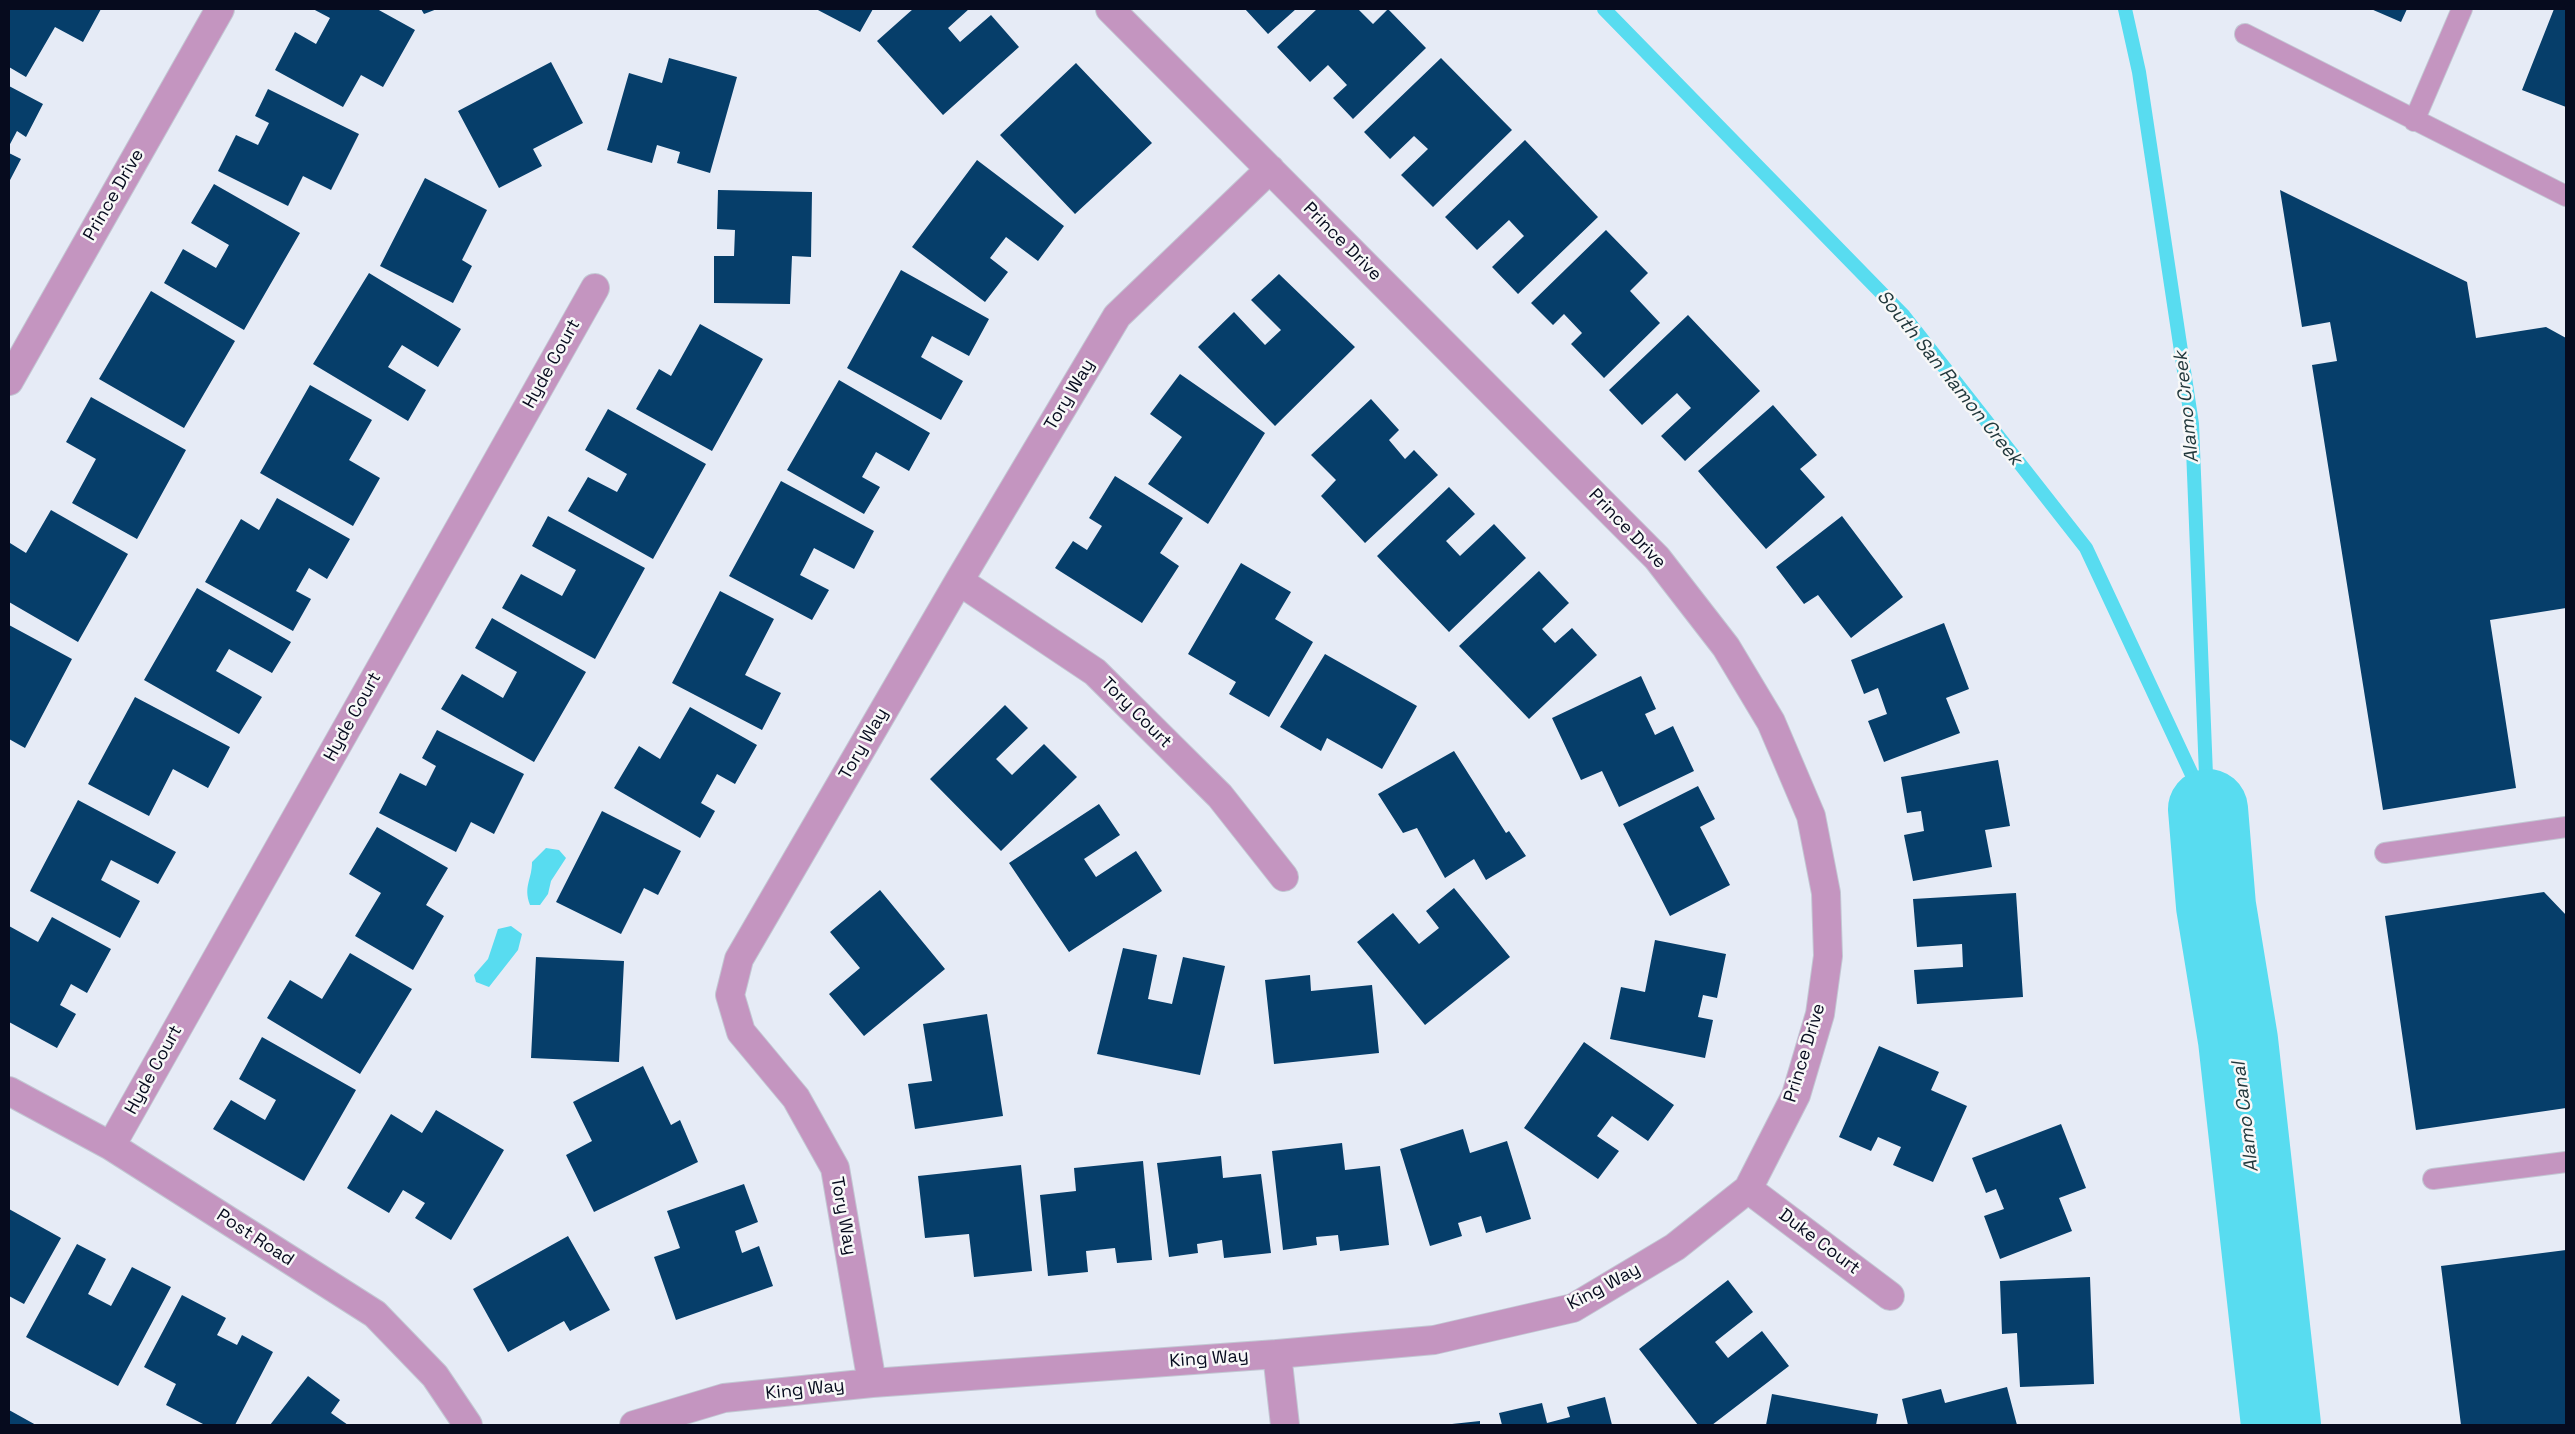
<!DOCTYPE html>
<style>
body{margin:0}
#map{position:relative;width:2575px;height:1434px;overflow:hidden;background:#e6ebf6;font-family:"Space Grotesk",sans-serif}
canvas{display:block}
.frame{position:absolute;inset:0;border:10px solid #060b1e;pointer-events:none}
</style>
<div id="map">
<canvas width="2575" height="1434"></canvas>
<div class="frame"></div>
</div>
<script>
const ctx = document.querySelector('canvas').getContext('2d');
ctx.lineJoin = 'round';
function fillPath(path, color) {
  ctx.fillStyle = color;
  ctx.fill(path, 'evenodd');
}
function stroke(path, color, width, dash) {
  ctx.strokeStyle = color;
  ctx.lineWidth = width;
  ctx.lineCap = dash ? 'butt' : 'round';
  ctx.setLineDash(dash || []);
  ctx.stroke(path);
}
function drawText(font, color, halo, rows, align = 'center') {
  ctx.font = font + ' "Space Grotesk",sans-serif';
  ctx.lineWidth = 5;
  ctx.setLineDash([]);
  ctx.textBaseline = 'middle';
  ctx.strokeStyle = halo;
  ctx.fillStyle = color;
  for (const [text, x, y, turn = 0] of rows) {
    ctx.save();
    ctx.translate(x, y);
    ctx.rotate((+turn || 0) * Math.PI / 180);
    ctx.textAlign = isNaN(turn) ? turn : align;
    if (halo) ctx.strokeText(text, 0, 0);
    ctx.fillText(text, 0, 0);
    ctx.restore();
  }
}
fillPath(new Path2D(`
 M 546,848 L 559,850 L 566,858 L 551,881 L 548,894 L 540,905 L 530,905 C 523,886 532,880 532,862 Z
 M 511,926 L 522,934 L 518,950 L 489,987 L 476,982 L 474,975 L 488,959 L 498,929 Z`), '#58dcf0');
stroke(new Path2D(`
 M 1604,9 L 1904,316 L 2086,548 L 2208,809
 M 2125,9 L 2139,72 L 2192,424 L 2207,800`), '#58dcf0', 14);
stroke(new Path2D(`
 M 2208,809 L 2216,906 L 2238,1040 L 2281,1425`), '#58dcf0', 80);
fillPath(new Path2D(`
 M 9,9 L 101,9 L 83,42 L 55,27 L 26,77 L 9,67 Z
 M 313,9 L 377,9 L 415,30 L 383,87 L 361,75 L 343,107 L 275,70 L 295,32 L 316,44 L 330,18 Z
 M 421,9 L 437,9 L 424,14 Z
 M 816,9 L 873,9 L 860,32 Z
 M 913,9 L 969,9 L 948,28 L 960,42 L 991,15 L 1019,47 L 943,115 L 877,41 Z
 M 1245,9 L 1296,9 L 1268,34 Z
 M 1317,9 L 1358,9 L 1373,24 L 1388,9 L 1426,48 L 1353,119 L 1333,98 L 1347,85 L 1328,65 L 1310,82 L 1277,47 Z
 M 2371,9 L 2407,9 L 2401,22 Z
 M 2554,9 L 2566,9 L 2566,107 L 2522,90 Z
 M 669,58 L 737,77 L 710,173 L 677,163 L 680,152 L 657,145 L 652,163 L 607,150 L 629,73 L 662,83 Z
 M 1441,58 L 1512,130 L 1433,207 L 1401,175 L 1428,149 L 1414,136 L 1390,159 L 1364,132 Z
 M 551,62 L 583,123 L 533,149 L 542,166 L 499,188 L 458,111 Z
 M 1076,63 L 1152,143 L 1075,214 L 1000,135 Z
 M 9,86 L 43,104 L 26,137 L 17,131 L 9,146 Z
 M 268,89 L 359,134 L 331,190 L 303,176 L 288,206 L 218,171 L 236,135 L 258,145 L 269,123 L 255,116 Z
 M 1525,140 L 1598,217 L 1518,294 L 1492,267 L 1524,236 L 1509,220 L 1477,250 L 1445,217 Z
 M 9,153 L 21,159 L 9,182 Z
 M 977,160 L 1064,226 L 1038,261 L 1006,237 L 990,258 L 1008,272 L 985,302 L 912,247 Z
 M 425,178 L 487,210 L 462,260 L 472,266 L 453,303 L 380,266 Z
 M 214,184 L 300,233 L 244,330 L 164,283 L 183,249 L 216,268 L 229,245 L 191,223 Z
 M 718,190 L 812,192 L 811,257 L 792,256 L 790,304 L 714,303 L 714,256 L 734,256 L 735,230 L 717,229 Z
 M 2280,190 L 2467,282 L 2476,338 L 2546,327 L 2566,338 L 2566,608 L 2490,620 L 2516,788 L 2383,810 L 2312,365 L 2337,361 L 2330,322 L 2302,327 Z
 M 1606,230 L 1648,273 L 1630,291 L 1660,323 L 1604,378 L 1571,344 L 1582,333 L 1564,314 L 1553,325 L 1531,303 Z
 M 901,270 L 989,319 L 969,356 L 932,336 L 921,357 L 963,381 L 941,420 L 847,368 Z
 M 369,273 L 461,329 L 438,367 L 402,345 L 388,367 L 426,390 L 408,421 L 313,364 Z
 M 1279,274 L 1355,347 L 1275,426 L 1198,347 L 1234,312 L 1265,345 L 1281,330 L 1251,300 Z
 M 151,291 L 235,341 L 184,428 L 99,379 Z
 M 1688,315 L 1760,391 L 1685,461 L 1661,436 L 1691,408 L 1677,393 L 1642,425 L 1609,390 Z
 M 700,324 L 763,359 L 712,451 L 636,409 L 659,369 L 671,376 Z
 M 1180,374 L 1265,433 L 1208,524 L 1148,484 L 1182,437 L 1150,414 Z
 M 839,380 L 930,433 L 909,471 L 876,452 L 862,477 L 880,487 L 864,514 L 787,470 Z
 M 310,385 L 372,420 L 349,460 L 380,478 L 353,526 L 260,473 Z
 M 91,397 L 186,450 L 137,539 L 72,503 L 96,459 L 66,442 Z
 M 1371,399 L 1399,430 L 1389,440 L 1405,459 L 1414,450 L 1438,475 L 1365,543 L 1321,496 L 1336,480 L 1311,455 Z
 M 1773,405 L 1817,455 L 1800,469 L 1825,497 L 1766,549 L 1698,471 Z
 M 608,409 L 706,464 L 653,559 L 568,511 L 588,477 L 617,492 L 627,474 L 585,450 Z
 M 1115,476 L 1183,518 L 1160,553 L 1179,566 L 1142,623 L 1055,568 L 1073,541 L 1087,550 L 1102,526 L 1089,518 Z
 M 781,481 L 874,531 L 854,569 L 814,548 L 800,575 L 829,590 L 812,620 L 729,576 Z
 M 1449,487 L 1475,514 L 1446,541 L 1460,556 L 1494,524 L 1526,558 L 1449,632 L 1377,556 Z
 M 277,498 L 350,539 L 327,579 L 309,568 L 296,591 L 311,599 L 293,631 L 205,582 L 241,519 L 259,530 Z
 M 51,510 L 128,554 L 78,642 L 9,602 L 9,545 L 10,543 L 26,553 Z
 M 548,516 L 645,568 L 595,659 L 502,608 L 521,574 L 562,596 L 576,570 L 532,546 Z
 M 1842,516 L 1903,597 L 1851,638 L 1818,595 L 1804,604 L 1776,567 Z
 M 1241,563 L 1291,592 L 1275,619 L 1313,642 L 1269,717 L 1229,694 L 1236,682 L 1188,654 Z
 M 1539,571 L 1569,603 L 1542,629 L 1555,643 L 1572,628 L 1597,655 L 1529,719 L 1459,646 Z
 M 197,588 L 291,642 L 272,673 L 229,649 L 216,671 L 262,697 L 239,734 L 144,680 Z
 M 720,591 L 774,619 L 745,675 L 781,693 L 762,730 L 672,683 Z
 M 492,618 L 586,672 L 534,762 L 441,709 L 462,674 L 503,698 L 517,672 L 475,648 Z
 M 1944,623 L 1969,689 L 1946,698 L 1960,733 L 1884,762 L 1868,721 L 1887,714 L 1878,688 L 1864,694 L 1851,660 Z
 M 9,625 L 72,659 L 25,748 L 9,739 Z
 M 1325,654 L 1417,706 L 1382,769 L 1327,738 L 1321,751 L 1280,727 Z
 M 1641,676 L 1656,709 L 1645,714 L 1655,735 L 1673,726 L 1694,771 L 1619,807 L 1602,771 L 1581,780 L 1552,718 Z
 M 135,697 L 230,747 L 208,788 L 173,769 L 149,816 L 88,784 Z
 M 1005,705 L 1028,728 L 996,759 L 1012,775 L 1044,744 L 1077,777 L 1001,851 L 930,779 Z
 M 690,707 L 757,745 L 735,784 L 717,774 L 701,803 L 715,811 L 700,838 L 614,788 L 639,746 L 660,759 Z
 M 437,730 L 524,774 L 494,834 L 471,822 L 456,852 L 379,813 L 400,773 L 426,786 L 436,766 L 422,758 Z
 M 1454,751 L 1506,833 L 1509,831 L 1526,856 L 1486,880 L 1474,859 L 1445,878 L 1417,828 L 1403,833 L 1378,794 Z
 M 1998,760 L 2010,826 L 1985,830 L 1992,867 L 1913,881 L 1904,835 L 1924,831 L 1921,811 L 1907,813 L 1901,777 Z
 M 1698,786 L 1715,819 L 1700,827 L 1730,885 L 1670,916 L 1623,824 Z
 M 78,800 L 176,852 L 158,884 L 111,860 L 101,880 L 140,901 L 120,938 L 30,891 Z
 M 1099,804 L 1120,835 L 1084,859 L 1096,877 L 1136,851 L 1162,891 L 1069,952 L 1009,863 Z
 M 602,811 L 681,851 L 658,895 L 644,888 L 621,934 L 556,902 Z
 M 377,827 L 448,868 L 426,905 L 444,916 L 413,970 L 355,936 L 381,893 L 349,874 Z
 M 1454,888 L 1510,957 L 1425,1025 L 1357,942 L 1393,913 L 1419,944 L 1439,928 L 1426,911 Z
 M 880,890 L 945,969 L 864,1036 L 829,994 L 860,968 L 830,932 Z
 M 2544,892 L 2566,915 L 2566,1108 L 2416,1130 L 2385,916 Z
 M 2016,893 L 2023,997 L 1917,1004 L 1914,970 L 1963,967 L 1962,944 L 1917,947 L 1913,899 Z
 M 52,917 L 111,949 L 87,993 L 71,984 L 60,1005 L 76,1014 L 57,1048 L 9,1022 L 9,926 L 38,942 Z
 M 1655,940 L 1726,954 L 1717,998 L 1703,995 L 1698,1017 L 1713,1020 L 1705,1058 L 1610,1039 L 1621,987 L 1645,992 Z
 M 1123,948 L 1157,955 L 1148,999 L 1172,1004 L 1183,957 L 1225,966 L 1200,1075 L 1097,1054 Z
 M 350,953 L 412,989 L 360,1074 L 267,1018 L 290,980 L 322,999 Z
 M 536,957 L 624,961 L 619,1062 L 531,1058 Z
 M 1310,975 L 1311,991 L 1372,985 L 1379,1053 L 1274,1064 L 1265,980 Z
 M 987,1014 L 1003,1116 L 915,1129 L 908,1084 L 932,1081 L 923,1024 Z
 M 262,1037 L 356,1090 L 304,1181 L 213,1129 L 231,1100 L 265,1120 L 276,1100 L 239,1079 Z
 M 1584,1042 L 1674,1105 L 1648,1141 L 1612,1116 L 1597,1136 L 1619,1151 L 1598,1179 L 1524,1128 Z
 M 1879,1046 L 1939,1072 L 1931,1090 L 1967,1106 L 1933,1182 L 1893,1165 L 1901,1147 L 1878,1137 L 1871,1151 L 1839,1137 Z
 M 643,1066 L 671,1125 L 680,1120 L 698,1162 L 594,1212 L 566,1155 L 592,1141 L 573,1102 Z
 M 436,1110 L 504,1150 L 451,1240 L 415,1218 L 425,1203 L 403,1190 L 389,1213 L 347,1188 L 391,1114 L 422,1133 Z
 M 2061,1124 L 2086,1188 L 2059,1198 L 2072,1231 L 2000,1259 L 1984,1216 L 2004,1209 L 1996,1189 L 1986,1193 L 1972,1158 Z
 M 1463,1129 L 1470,1153 L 1507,1141 L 1531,1219 L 1486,1233 L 1481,1216 L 1458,1223 L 1462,1236 L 1430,1246 L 1400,1149 Z
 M 1342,1143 L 1345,1170 L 1380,1166 L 1389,1245 L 1340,1251 L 1338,1235 L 1316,1237 L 1317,1245 L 1283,1250 L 1272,1151 Z
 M 1221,1156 L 1223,1178 L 1261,1174 L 1271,1253 L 1224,1258 L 1222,1240 L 1197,1244 L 1198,1253 L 1169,1257 L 1157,1163 Z
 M 1143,1161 L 1152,1260 L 1117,1263 L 1115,1248 L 1086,1251 L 1088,1272 L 1048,1276 L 1040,1195 L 1076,1191 L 1074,1168 Z
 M 1021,1165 L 1032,1271 L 974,1277 L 969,1234 L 925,1238 L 918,1176 Z
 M 744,1184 L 758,1222 L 735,1231 L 742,1253 L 759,1246 L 773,1286 L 676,1320 L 654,1257 L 680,1248 L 667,1211 Z
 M 9,1209 L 61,1238 L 24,1304 L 9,1296 Z
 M 568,1236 L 610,1310 L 570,1331 L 564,1321 L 508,1352 L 473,1289 Z
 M 77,1244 L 106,1259 L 88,1294 L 111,1306 L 132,1267 L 171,1287 L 118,1386 L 26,1337 Z
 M 2566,1250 L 2566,1425 L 2461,1425 L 2441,1266 Z
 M 2090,1277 L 2094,1384 L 2020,1387 L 2017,1333 L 2002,1334 L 2000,1281 Z
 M 1728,1280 L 1753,1312 L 1715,1342 L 1728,1358 L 1762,1331 L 1789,1366 L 1712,1425 L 1698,1425 L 1639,1349 Z
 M 182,1295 L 226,1318 L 217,1335 L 237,1345 L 242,1335 L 273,1352 L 235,1425 L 205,1425 L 166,1405 L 176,1384 L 144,1367 Z
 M 308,1376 L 340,1400 L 331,1413 L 348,1425 L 270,1425 Z
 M 2007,1387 L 2017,1425 L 1908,1425 L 1902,1399 L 1941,1389 L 1945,1403 Z
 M 1772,1394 L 1878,1414 L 1876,1425 L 1766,1425 Z
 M 1605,1397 L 1612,1425 L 1502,1425 L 1499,1413 L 1542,1403 L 1547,1423 L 1570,1417 L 1567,1407 Z
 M 9,1410 L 36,1425 L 9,1425 Z
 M 1480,1421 L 1480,1425 L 1452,1425 L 1452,1424 Z`), '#063e6a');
const lane = new Path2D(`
 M 2245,34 L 2566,196
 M 2414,121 L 2462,9
 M 2385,853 L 2566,827
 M 2433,1179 L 2566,1162`);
const street = new Path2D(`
 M 9,381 L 220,9
 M 959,581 L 1095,672 L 1220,796 L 1284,877
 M 9,1091 L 111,1146 L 375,1314 L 435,1376 L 468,1425
 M 111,1146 L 595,288
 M 1748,1189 L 1890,1296
 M 1277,1354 L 1285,1425
 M 872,1383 L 835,1168 L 796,1098 L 741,1032 L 730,995 L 739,959 L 959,581 L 1117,316 L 1270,169
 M 634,1425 L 724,1398 L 872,1383 L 1277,1354 L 1434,1340 L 1573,1308 L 1675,1247 L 1748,1189 L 1796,1095 L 1820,1014 L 1828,956 L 1826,893 L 1811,816 L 1771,722 L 1726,647 L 1657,558 L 1110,9`);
stroke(lane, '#c2c7d3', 22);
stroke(street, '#c2c7d3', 30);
stroke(lane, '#c495c0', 20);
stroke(street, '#c495c0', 28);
drawText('18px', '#060b1e', '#f8f8f8', [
 ["Prince Drive",114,195,-60],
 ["Prince Drive",1342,242,45],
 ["Hyde Court",552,364,-61],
 ["Tory Way",1070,395,-59],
 ["Prince Drive",1627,529,46],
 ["Tory Court",1136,713,45],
 ["Hyde Court",353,717,-61],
 ["Tory Way",864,744,-60],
 ["Prince Drive",1805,1053,-73],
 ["Hyde Court",154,1070,-61],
 ["Tory Way",843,1216,80],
 ["Post Road",255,1238,33],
 ["Duke Court",1819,1242,37],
 ["King Way",1604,1287,-28],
 ["King Way",1209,1359,-4],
 ["King Way",805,1390,-6]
]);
drawText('italic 19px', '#23393d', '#f8f8f8', [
 ["South San Ramon Creek",1949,378,51],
 ["Alamo Creek",2187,407,-96],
 ["Alamo Canal",2246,1117,-97]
]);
</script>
